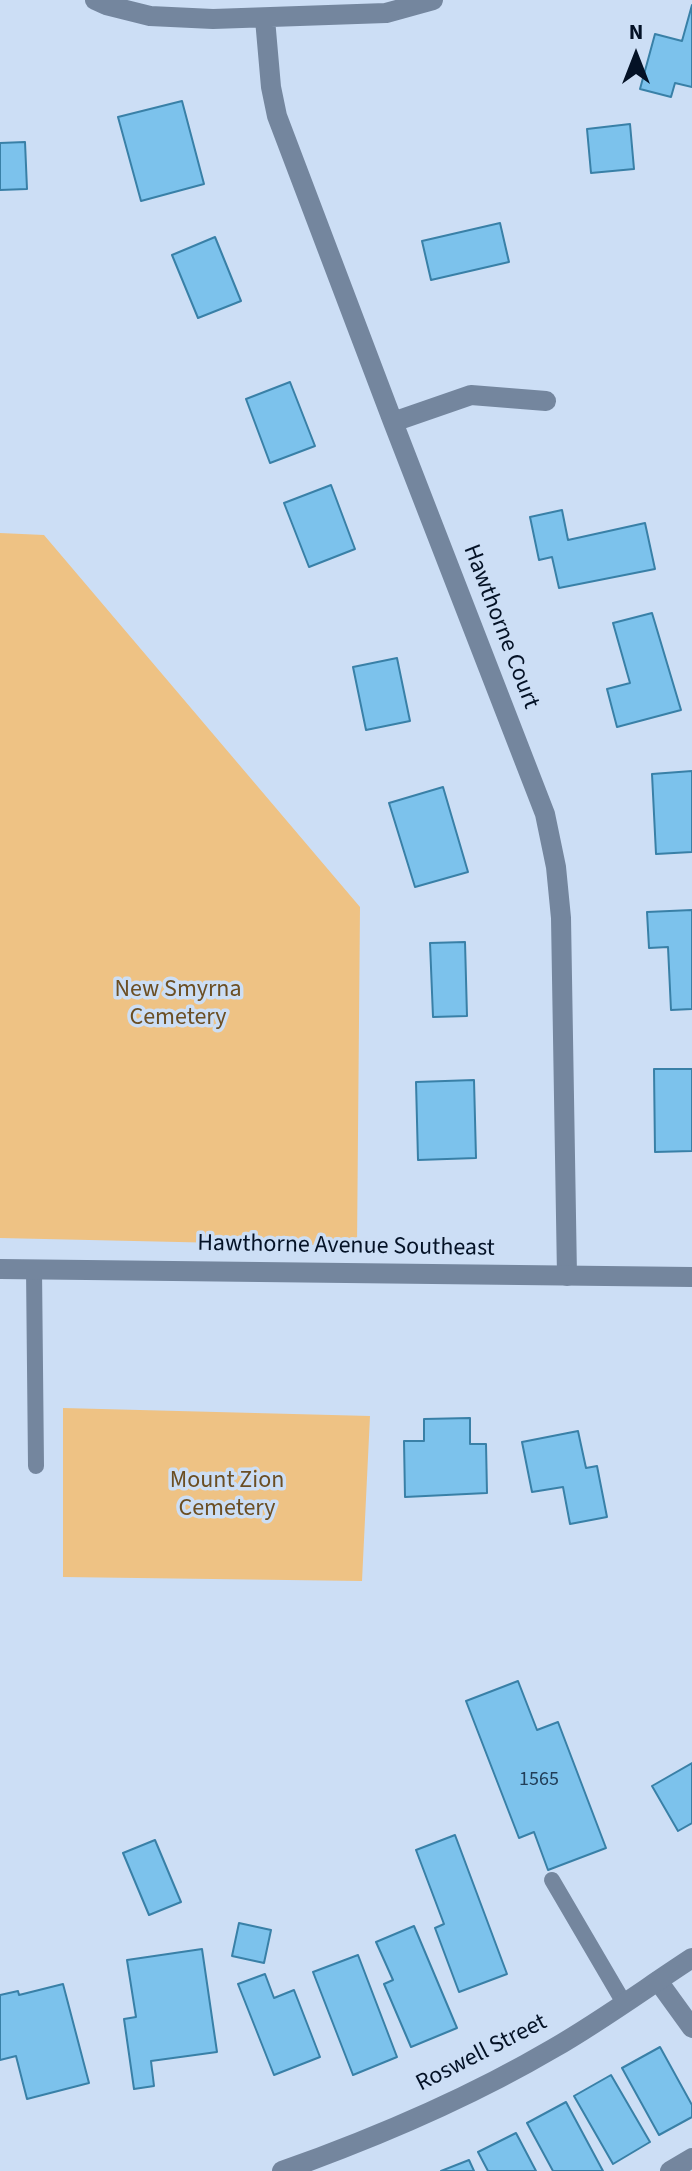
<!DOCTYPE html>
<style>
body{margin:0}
#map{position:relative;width:692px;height:2171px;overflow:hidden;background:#ccdef5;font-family:"Source Sans 3",sans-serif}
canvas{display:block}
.north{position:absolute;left:596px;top:16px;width:80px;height:80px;-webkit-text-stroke:6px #ccdef5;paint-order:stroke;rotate:0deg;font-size:22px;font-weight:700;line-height:32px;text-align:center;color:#041226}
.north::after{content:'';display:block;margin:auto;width:28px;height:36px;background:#041226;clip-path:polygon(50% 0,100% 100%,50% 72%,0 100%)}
</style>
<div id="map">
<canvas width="692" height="2171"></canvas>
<div class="north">N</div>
</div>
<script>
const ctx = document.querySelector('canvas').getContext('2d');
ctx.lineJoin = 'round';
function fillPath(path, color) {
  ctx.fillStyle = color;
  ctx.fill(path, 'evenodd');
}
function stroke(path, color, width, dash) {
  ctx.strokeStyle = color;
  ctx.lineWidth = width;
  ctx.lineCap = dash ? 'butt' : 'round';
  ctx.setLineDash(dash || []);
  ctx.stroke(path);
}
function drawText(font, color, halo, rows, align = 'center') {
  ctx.font = font + ' "Source Sans 3",sans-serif';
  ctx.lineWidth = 7;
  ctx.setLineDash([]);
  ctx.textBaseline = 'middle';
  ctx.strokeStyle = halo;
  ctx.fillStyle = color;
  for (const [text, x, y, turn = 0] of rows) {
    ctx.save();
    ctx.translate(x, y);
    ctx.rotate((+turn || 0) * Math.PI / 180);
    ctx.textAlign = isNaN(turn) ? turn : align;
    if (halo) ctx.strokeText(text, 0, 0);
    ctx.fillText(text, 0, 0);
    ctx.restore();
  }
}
fillPath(new Path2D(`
 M 0,533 L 44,535 L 360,907 L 357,1246 L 0,1238 Z
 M 63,1408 L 370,1416 L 362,1581 L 63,1577 Z`), '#eec284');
const building = new Path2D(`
 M 692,5 L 692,87 L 675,83 L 671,97 L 640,89 L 655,34 L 682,41 Z
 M 182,101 L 204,184 L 141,201 L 118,117 Z
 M 630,124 L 634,169 L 591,173 L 587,129 Z
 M 25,142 L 27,189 L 0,190 L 0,143 Z
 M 500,223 L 509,262 L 431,280 L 422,241 Z
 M 215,237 L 241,301 L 198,318 L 172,255 Z
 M 290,382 L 315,446 L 270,463 L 246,399 Z
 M 331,485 L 355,549 L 309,567 L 284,503 Z
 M 562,510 L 568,540 L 645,523 L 655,569 L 559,588 L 552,557 L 539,560 L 530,517 Z
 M 652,613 L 681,710 L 617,727 L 607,689 L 630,683 L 613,623 Z
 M 397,658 L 410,721 L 366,730 L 353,667 Z
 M 692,771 L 692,852 L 656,854 L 652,774 Z
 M 443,787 L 468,872 L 415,887 L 389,803 Z
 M 692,910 L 692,1009 L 671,1010 L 668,947 L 649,948 L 647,912 Z
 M 465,942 L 467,1016 L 433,1017 L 430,943 Z
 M 654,1069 L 692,1069 L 692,1151 L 655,1152 Z
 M 474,1080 L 476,1158 L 418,1160 L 416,1082 Z
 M 470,1418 L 470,1444 L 486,1444 L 487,1493 L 405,1497 L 404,1441 L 424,1441 L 424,1419 Z
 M 578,1431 L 586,1468 L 597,1466 L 607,1517 L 570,1524 L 563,1487 L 532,1492 L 522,1442 Z
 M 518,1681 L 537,1730 L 558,1722 L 606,1848 L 548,1870 L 534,1832 L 519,1838 L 466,1701 Z
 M 692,1763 L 692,1823 L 678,1831 L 652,1786 Z
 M 455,1835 L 507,1974 L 459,1992 L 435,1928 L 444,1924 L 416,1850 Z
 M 155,1840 L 181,1902 L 149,1915 L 123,1853 Z
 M 239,1923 L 271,1930 L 264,1963 L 232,1956 Z
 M 414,1926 L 457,2028 L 411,2047 L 384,1984 L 393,1980 L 376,1942 Z
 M 202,1949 L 217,2052 L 151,2061 L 154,2086 L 134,2089 L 124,2019 L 136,2017 L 127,1960 Z
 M 358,1955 L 397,2057 L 353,2075 L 313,1972 Z
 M 265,1974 L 274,1998 L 294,1990 L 320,2057 L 274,2075 L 238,1984 Z
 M 63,1984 L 89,2083 L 27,2099 L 16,2056 L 0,2060 L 0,1995 L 18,1991 L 19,1995 Z
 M 660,2047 L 692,2105 L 692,2117 L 659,2135 L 622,2068 Z
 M 611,2075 L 650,2142 L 613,2164 L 574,2096 Z
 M 566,2102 L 603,2171 L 553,2171 L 527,2123 Z
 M 516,2133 L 536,2171 L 488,2171 L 478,2152 Z
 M 469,2160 L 474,2171 L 441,2171 Z`);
fillPath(building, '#7cc2ec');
stroke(building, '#3980a7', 2);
stroke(new Path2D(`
 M 34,1269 L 36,1466
 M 552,1880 L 624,2003`), '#74869e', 16);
stroke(new Path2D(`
 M 95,0 L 106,5 L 150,16 L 213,19 L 386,13 L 433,0
 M 265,19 L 271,87 L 277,116 L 393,422 L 545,814 L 556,867 L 561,918 L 567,1276
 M 393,422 L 471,395 L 546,401
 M 658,1981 L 692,2028
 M 670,2171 L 692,2158`), '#74869e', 20);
stroke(new Path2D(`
 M 0,1269 L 692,1277
 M 282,2171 C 375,2138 469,2098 554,2048 C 601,2021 646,1988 692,1958`), '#74869e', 20);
drawText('20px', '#223e58', null, [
 ["1565",539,1781]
]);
drawText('24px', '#041226', '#ccdef5', [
 ["Hawthorne Court",500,627,69],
 ["Hawthorne Avenue Southeast",346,1247,1],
 ["Roswell Street",482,2054,-27]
]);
drawText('24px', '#6b4e23', '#ccdef5', [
 ["New Smyrna",178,991],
 ["Cemetery",178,1019],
 ["Mount Zion",227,1482],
 ["Cemetery",227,1510]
]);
</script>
